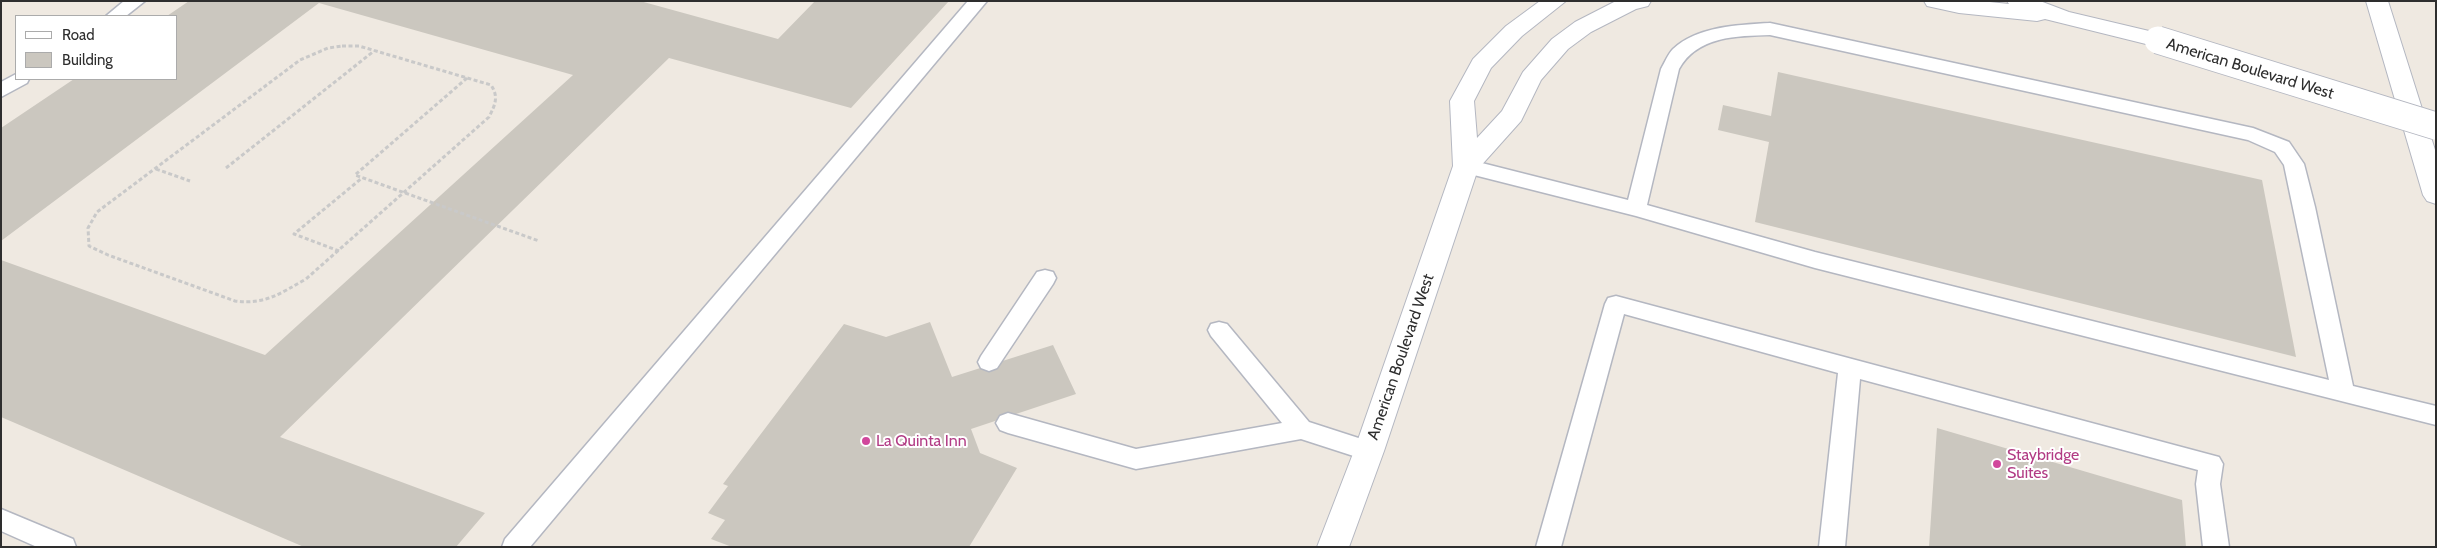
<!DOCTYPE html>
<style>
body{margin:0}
#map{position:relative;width:2437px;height:548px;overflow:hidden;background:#efe9e1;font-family:Cabin,sans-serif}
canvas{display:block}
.frame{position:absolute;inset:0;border:2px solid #2e2e2e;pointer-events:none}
.legend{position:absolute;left:15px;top:15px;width:162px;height:65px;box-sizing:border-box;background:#fff;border:1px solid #ababab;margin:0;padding:6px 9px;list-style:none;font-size:15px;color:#2e2e2e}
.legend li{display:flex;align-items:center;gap:10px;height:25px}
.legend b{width:25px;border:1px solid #ababab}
</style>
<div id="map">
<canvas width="2437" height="548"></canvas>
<div class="frame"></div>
<ul class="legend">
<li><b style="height:6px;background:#fff"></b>Road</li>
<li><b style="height:14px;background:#cbc7bf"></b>Building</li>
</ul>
</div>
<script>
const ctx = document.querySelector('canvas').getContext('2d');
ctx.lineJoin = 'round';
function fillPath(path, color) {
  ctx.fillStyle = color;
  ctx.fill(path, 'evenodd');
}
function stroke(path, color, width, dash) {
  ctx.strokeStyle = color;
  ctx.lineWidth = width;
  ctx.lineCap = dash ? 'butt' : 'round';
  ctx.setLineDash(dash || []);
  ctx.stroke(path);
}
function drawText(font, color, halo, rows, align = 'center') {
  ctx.font = font + ' Cabin,sans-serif';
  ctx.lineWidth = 4;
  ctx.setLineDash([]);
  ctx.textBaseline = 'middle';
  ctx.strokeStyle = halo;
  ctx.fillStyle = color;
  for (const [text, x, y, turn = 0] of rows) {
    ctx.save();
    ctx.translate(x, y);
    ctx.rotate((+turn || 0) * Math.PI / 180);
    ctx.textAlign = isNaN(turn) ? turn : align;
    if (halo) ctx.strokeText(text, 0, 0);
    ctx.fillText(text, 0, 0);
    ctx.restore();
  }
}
fillPath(new Path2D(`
 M 189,1 L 640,1 L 778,39 L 815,1 L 949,1 L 851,108 L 669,58 L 280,437 L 485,513 L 456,547 L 304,547 L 1,417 L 1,260 L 265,355 L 573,75 L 319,3 L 1,241 L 1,128 L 74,79 L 176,79 L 176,16 L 167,16 Z
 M 1778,72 L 2262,180 L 2296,357 L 1755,222 L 1769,142 L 1718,130 L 1723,105 L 1771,116 Z
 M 930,322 L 952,377 L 1053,345 L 1076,394 L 971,429 L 980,453 L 1017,468 L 969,547 L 732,547 L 711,539 L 725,520 L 708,513 L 728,486 L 723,484 L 844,324 L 886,337 Z
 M 1937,428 L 2182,500 L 2186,547 L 1929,547 Z`), '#cbc7bf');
const service = new Path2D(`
 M 124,1 L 145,1 L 126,16 L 106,16 Z
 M 968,1 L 987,1 L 530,547 L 502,547 L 505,539 Z
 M 1770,23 L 2253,128 L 2289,142 L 2304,164 L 2315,207 L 2353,386 L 2436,406 L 2436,425 L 1815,268 L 1636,216 L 1466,173 L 1459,171 L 1456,166 L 1459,161 L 1466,159 L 1628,200 L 1661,69 C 1665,62 1668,54 1673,49 C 1698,26 1738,25 1770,23 ZM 1770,35 L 2248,140 L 2275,152 L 2284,165 L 2329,380 L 1815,252 L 1647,205 L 1679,69 C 1697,36 1737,36 1770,35 Z
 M 16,74 L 16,79 L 29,79 L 27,83 L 1,97 L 1,82 Z
 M 1045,270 L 1053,272 L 1056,278 L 1053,284 L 997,368 L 989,371 L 981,368 L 978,362 L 981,356 L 1037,272 Z
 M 1616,296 L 2219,457 L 2223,464 L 2220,484 L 2229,547 L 2203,547 L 2196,484 L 2198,470 L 1860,379 L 1845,547 L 1819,547 L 1838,373 L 1624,314 L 1561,547 L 1536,547 L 1605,304 L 1608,298 Z
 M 1219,322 L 1227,324 L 1309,422 L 1377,444 L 1381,451 L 1377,458 L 1369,461 L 1301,439 L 1136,469 L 1008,433 L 1000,430 L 996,423 L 1000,416 L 1008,413 L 1136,449 L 1282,423 L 1211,336 L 1208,330 L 1211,324 Z
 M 1,509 L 73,539 L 76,547 L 37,547 L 1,531 Z`);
const tertiary = new Path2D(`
 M 1540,1 L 1566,1 L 1522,36 L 1491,68 L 1474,101 L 1477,138 L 1502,111 L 1523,72 L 1552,39 L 1575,22 L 1616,1 L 1651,1 L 1648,6 L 1636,9 L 1591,32 L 1568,49 L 1541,80 L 1521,121 L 1478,169 L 1384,451 L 1349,547 L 1317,547 L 1354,451 L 1453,166 L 1450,101 L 1473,59 L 1506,26 Z
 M 1924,1 L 1980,1 L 2009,4 L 2007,1 L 2040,1 L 2069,12 L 2166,35 L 2170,40 L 2166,45 L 2158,47 L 2045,19 L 2037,21 L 1959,13 L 1927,6 Z
 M 2366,1 L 2388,1 L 2436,153 L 2436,204 L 2427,201 L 2423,195 Z`);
stroke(service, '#b4b7c1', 3);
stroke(tertiary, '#b4b7c1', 2);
stroke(new Path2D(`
 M 342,46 L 359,46 L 491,85 C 499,97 495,105 489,117 L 306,279 C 281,293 265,305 235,301 L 108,255 L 89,246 L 88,228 L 97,212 L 300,60 L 328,48 Z
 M 467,78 L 355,175 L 539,241
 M 226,168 L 374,51
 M 156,169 L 190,181
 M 339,251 L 294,234 L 362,178`), '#c9c9c9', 3, [4, 2.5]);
fillPath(service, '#fff');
fillPath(tertiary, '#fff');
const tertiaryBridge = new Path2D(`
 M 2158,40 L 2436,126`);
stroke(tertiaryBridge, '#b4b7c1', 29, []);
stroke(tertiaryBridge, '#fff', 27);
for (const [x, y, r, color] of [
 [866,441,5,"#d1479c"],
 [1997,464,5,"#d1479c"]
]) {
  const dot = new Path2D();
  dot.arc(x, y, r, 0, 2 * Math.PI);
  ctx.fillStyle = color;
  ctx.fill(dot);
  stroke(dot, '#fff', 2);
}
drawText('16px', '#2e2e2e', '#fff', [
 ["American Boulevard West",2250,69,17],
 ["American Boulevard West",1401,357,-71]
]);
drawText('16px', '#b23c85', '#fff', [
 ["La Quinta Inn",876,441],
 ["Staybridge",2007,455],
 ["Suites",2007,473]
], 'left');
</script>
